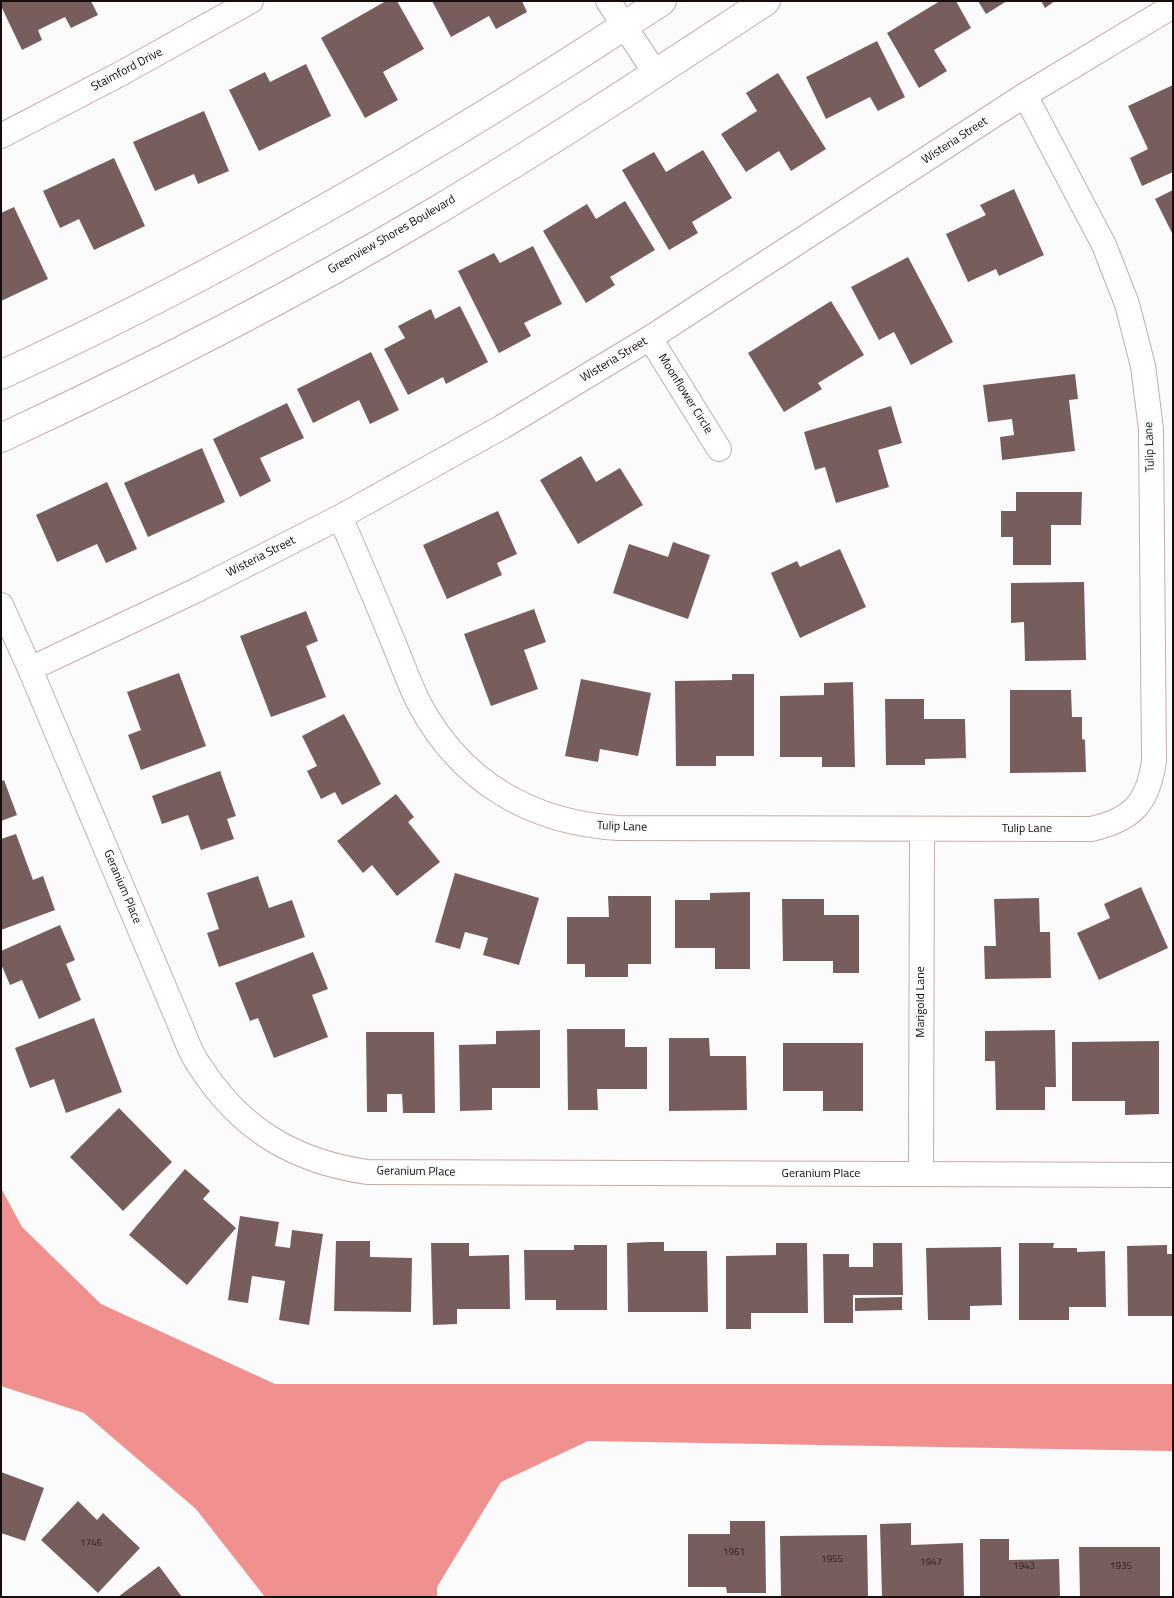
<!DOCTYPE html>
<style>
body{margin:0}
#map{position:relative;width:1174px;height:1598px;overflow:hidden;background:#fbfbfb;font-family:"Titillium Web",sans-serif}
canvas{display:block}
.frame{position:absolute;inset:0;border:2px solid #150c0b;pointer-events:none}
</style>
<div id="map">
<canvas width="1174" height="1598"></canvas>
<div class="frame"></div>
</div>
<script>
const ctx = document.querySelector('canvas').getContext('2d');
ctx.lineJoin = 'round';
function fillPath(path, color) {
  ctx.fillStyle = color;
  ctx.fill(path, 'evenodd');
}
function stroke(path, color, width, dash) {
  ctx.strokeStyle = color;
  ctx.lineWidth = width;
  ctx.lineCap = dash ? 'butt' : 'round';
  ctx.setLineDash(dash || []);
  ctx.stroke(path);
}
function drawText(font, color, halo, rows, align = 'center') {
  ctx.font = font + ' "Titillium Web",sans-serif';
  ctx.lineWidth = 4;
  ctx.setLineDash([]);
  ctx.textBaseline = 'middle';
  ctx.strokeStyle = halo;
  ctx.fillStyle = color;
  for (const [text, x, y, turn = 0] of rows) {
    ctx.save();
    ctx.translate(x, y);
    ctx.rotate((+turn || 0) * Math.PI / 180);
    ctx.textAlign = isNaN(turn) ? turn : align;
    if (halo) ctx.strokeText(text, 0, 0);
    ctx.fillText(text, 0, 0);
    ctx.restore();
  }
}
fillPath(new Path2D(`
 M 1,1188 L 22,1227 L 101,1304 L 275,1384 L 1173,1384 L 1173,1451 L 588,1441 L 501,1482 L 437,1587 L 437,1597 L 265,1597 L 196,1509 L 84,1413 L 1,1386 Z`), '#f0908f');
fillPath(new Path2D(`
 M 1,1 L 91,1 L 98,15 L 71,28 L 65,17 L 38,30 L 42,40 L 22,50 L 1,6 Z
 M 386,1 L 397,1 L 424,49 L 383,72 L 398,100 L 365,118 L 321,38 Z
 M 432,1 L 522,1 L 527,12 L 496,29 L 489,16 L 451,37 Z
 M 940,1 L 956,1 L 971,28 L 934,50 L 947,71 L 919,88 L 887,33 Z
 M 978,1 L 1007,1 L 986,14 Z
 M 1041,1 L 1055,1 L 1045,8 Z
 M 877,41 L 905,97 L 878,111 L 870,97 L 826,119 L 806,77 Z
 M 306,64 L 331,116 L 259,151 L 229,90 L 265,72 L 270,82 Z
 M 778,73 L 826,149 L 791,171 L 779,151 L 746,172 L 721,134 L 757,111 L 746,93 Z
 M 1173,85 L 1173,172 L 1142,186 L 1130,158 L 1148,149 L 1128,106 Z
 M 204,111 L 229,171 L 198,184 L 194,174 L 155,191 L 133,142 Z
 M 703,150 L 732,198 L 692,222 L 698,233 L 669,250 L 622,170 L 654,152 L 666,172 Z
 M 114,158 L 145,226 L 94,250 L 79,219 L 60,228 L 43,191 Z
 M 1014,189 L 1044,255 L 999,276 L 996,269 L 968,282 L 946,234 L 986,215 L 980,205 Z
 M 1173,190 L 1173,235 L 1155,199 Z
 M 625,201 L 655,250 L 610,277 L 615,285 L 586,303 L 543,231 L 587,204 L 596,219 Z
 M 14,207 L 48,279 L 1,301 L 1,213 Z
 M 533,246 L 562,304 L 524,323 L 531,336 L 499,353 L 458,271 L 494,253 L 500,263 Z
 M 908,257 L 953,342 L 911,365 L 894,332 L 879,340 L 851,287 Z
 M 831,301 L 864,355 L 818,383 L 822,389 L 784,412 L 748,353 Z
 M 460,306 L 488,362 L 446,384 L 443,377 L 408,395 L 384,349 L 405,338 L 398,326 L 431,309 L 435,319 Z
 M 371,352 L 399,410 L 370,424 L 359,400 L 313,423 L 297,389 Z
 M 1075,374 L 1078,399 L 1069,400 L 1075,451 L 1002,460 L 1000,437 L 1014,435 L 1012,419 L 988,422 L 983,385 Z
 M 287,403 L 304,438 L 260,458 L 271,481 L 240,497 L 213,439 Z
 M 891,406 L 902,443 L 878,450 L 889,487 L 836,503 L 825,467 L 815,470 L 804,432 Z
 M 202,448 L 225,502 L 148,537 L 124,483 Z
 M 581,456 L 596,482 L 620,468 L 643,505 L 578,544 L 540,480 Z
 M 107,482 L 137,549 L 106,563 L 97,544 L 57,562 L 36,515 Z
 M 1016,492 L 1082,492 L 1081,525 L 1051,525 L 1051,565 L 1013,565 L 1013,537 L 1001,537 L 1001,511 L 1016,511 Z
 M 498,511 L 517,554 L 497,563 L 502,575 L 447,599 L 423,545 Z
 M 673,542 L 710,555 L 688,619 L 613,593 L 629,544 L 668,557 Z
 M 840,549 L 866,607 L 800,638 L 771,573 L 797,561 L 800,567 Z
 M 1084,582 L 1086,660 L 1025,661 L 1024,622 L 1011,623 L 1011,583 Z
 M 534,609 L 546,642 L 524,650 L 538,689 L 491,706 L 464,634 Z
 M 306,611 L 318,641 L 306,646 L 326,697 L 271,717 L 240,636 Z
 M 179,673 L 206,746 L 141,770 L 128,735 L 141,730 L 127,692 Z
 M 732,674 L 754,674 L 754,756 L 716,756 L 716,766 L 676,766 L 675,681 L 732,680 Z
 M 581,679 L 651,693 L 638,756 L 600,749 L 598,762 L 565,756 Z
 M 853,682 L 855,767 L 822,767 L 822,757 L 780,757 L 780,696 L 824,695 L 824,683 Z
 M 1010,690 L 1071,690 L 1072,717 L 1082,717 L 1082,739 L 1085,740 L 1086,772 L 1010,773 Z
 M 885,699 L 924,699 L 924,719 L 965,719 L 966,758 L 925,759 L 925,765 L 886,765 Z
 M 344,714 L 381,784 L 342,805 L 335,792 L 321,799 L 307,771 L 317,766 L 302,736 Z
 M 220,771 L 236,816 L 227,819 L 234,839 L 201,850 L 188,815 L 162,824 L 152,796 Z
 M 4,780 L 17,815 L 1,821 L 1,781 Z
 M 396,794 L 414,817 L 408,822 L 440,862 L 397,896 L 372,865 L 363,873 L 337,841 Z
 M 16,834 L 33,880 L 43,876 L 55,910 L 1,930 L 1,839 Z
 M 455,873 L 539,898 L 519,965 L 483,955 L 488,938 L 465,932 L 460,949 L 435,942 Z
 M 258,876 L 269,908 L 292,900 L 305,937 L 219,967 L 207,933 L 219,929 L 207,893 Z
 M 1141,887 L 1168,948 L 1099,980 L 1077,933 L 1110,918 L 1104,904 Z
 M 750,892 L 750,969 L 715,969 L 715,948 L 675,948 L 675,900 L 710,900 L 710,893 Z
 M 608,896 L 651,896 L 651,964 L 628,964 L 628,977 L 585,977 L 585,964 L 567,964 L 567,917 L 609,917 Z
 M 1039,898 L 1040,932 L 1050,932 L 1051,978 L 985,979 L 984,946 L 996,946 L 994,899 Z
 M 782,899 L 824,899 L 824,915 L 859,915 L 859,973 L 833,973 L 833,961 L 783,961 Z
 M 60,925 L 75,960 L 66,964 L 81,1000 L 39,1019 L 22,980 L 10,985 L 1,964 L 1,951 Z
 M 313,952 L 328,989 L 312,995 L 328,1037 L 274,1058 L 258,1018 L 250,1021 L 235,983 Z
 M 94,1018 L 122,1092 L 66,1113 L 54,1079 L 30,1088 L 15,1048 Z
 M 567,1029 L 625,1029 L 625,1047 L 647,1047 L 647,1089 L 597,1089 L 598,1110 L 568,1110 Z
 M 540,1030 L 540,1088 L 492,1088 L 492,1110 L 460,1111 L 459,1045 L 496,1044 L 496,1031 Z
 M 1055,1030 L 1056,1087 L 1045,1087 L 1045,1110 L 996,1110 L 995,1061 L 985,1061 L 985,1031 Z
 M 366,1032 L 434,1032 L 435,1113 L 403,1113 L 402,1094 L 387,1094 L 387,1112 L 367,1112 Z
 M 669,1038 L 709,1038 L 710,1056 L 746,1056 L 747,1110 L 669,1111 Z
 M 1159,1041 L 1159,1114 L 1125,1115 L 1125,1101 L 1072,1101 L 1072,1042 Z
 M 783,1043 L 863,1043 L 863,1111 L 823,1111 L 823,1091 L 783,1091 Z
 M 119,1108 L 172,1162 L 123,1211 L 70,1157 Z
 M 185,1169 L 210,1191 L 203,1199 L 236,1228 L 187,1285 L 129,1235 Z
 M 240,1216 L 279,1222 L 275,1246 L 290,1248 L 292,1230 L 323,1234 L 309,1325 L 279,1320 L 285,1281 L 252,1276 L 248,1303 L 228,1300 Z
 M 336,1241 L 370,1241 L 370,1257 L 412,1258 L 411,1312 L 334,1311 Z
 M 649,1242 L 664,1242 L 664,1251 L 707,1251 L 708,1312 L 628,1312 L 627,1243 Z
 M 431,1243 L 469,1243 L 469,1256 L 509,1255 L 510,1309 L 457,1309 L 457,1324 L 433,1325 Z
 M 776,1243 L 807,1243 L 808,1313 L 751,1313 L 751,1329 L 726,1329 L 726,1256 L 776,1255 Z
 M 873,1243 L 902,1243 L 903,1295 L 853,1295 L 853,1323 L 824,1323 L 823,1254 L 849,1254 L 849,1267 L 873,1267 Z
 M 1019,1243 L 1054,1243 L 1053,1248 L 1077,1248 L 1077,1252 L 1105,1251 L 1106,1307 L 1069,1307 L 1069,1320 L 1019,1320 Z
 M 574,1245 L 607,1245 L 607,1310 L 556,1310 L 556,1300 L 525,1300 L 524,1250 L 574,1250 Z
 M 1167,1245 L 1167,1254 L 1173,1254 L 1173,1316 L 1128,1316 L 1127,1246 Z
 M 1001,1247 L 1002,1305 L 970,1306 L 970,1320 L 928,1320 L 926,1248 Z
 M 902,1297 L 902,1310 L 855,1311 L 855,1298 Z
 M 1,1472 L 44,1488 L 25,1541 L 1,1533 Z
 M 78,1501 L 97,1520 L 103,1513 L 140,1548 L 98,1593 L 41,1540 Z
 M 730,1521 L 765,1521 L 766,1593 L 727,1593 L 726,1587 L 688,1587 L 688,1534 L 730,1534 Z
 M 911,1523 L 911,1545 L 963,1543 L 964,1597 L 882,1597 L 880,1524 Z
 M 867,1535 L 868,1597 L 781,1597 L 780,1536 Z
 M 980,1539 L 1009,1539 L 1009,1560 L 1059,1559 L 1060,1597 L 980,1597 Z
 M 1079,1547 L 1160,1547 L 1160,1597 L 1080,1597 Z
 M 159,1566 L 182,1597 L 118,1597 Z`), '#775e5d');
const minor = new Path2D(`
 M 608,1 L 656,74
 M 1,136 L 122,73 L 251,1
 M 650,338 L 719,449
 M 340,517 C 358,557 375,598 392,639 C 401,660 409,684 420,705 C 462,783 532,823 619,828 L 1091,829 C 1132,820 1148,803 1154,761 L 1151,429 L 1143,366 L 1127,304 L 1104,245 L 1025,95
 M 1,605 L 30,669 L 181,1027 C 186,1040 191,1054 199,1065 C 240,1129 293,1161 367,1172 L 1173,1175
 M 30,669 L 197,590 L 340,517 L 502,427 L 650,338 L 1025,95 L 1173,6
 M 921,1174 L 922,829`);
const tertiary = new Path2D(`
 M 1,375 C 231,269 451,141 662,1
 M 1,438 C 147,370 291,297 429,215 C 544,147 655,74 766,1`);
stroke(minor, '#c7aba9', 26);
stroke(tertiary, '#c7aba9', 30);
stroke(minor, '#fff', 24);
stroke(tertiary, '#fff', 28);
drawText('10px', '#2e2020', null, [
 ["1746",91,1544],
 ["1961",734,1553],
 ["1955",832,1560],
 ["1947",931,1563],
 ["1943",1024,1567],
 ["1935",1121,1567]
]);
drawText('12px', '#150c0b', '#fbfbfb', [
 ["Staimford Drive",127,70,-28],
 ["Wisteria Street",955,141,-33],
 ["Greenview Shores Boulevard",392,235,-30],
 ["Wisteria Street",614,360,-31],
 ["Moonflower Circle",685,394,58],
 ["Tulip Lane",1150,447,-92],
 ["Wisteria Street",261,557,-27],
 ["Tulip Lane",622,827,2],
 ["Tulip Lane",1027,829],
 ["Geranium Place",122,887,67],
 ["Marigold Lane",921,1002,-90],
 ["Geranium Place",416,1172,1],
 ["Geranium Place",821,1174]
]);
</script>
